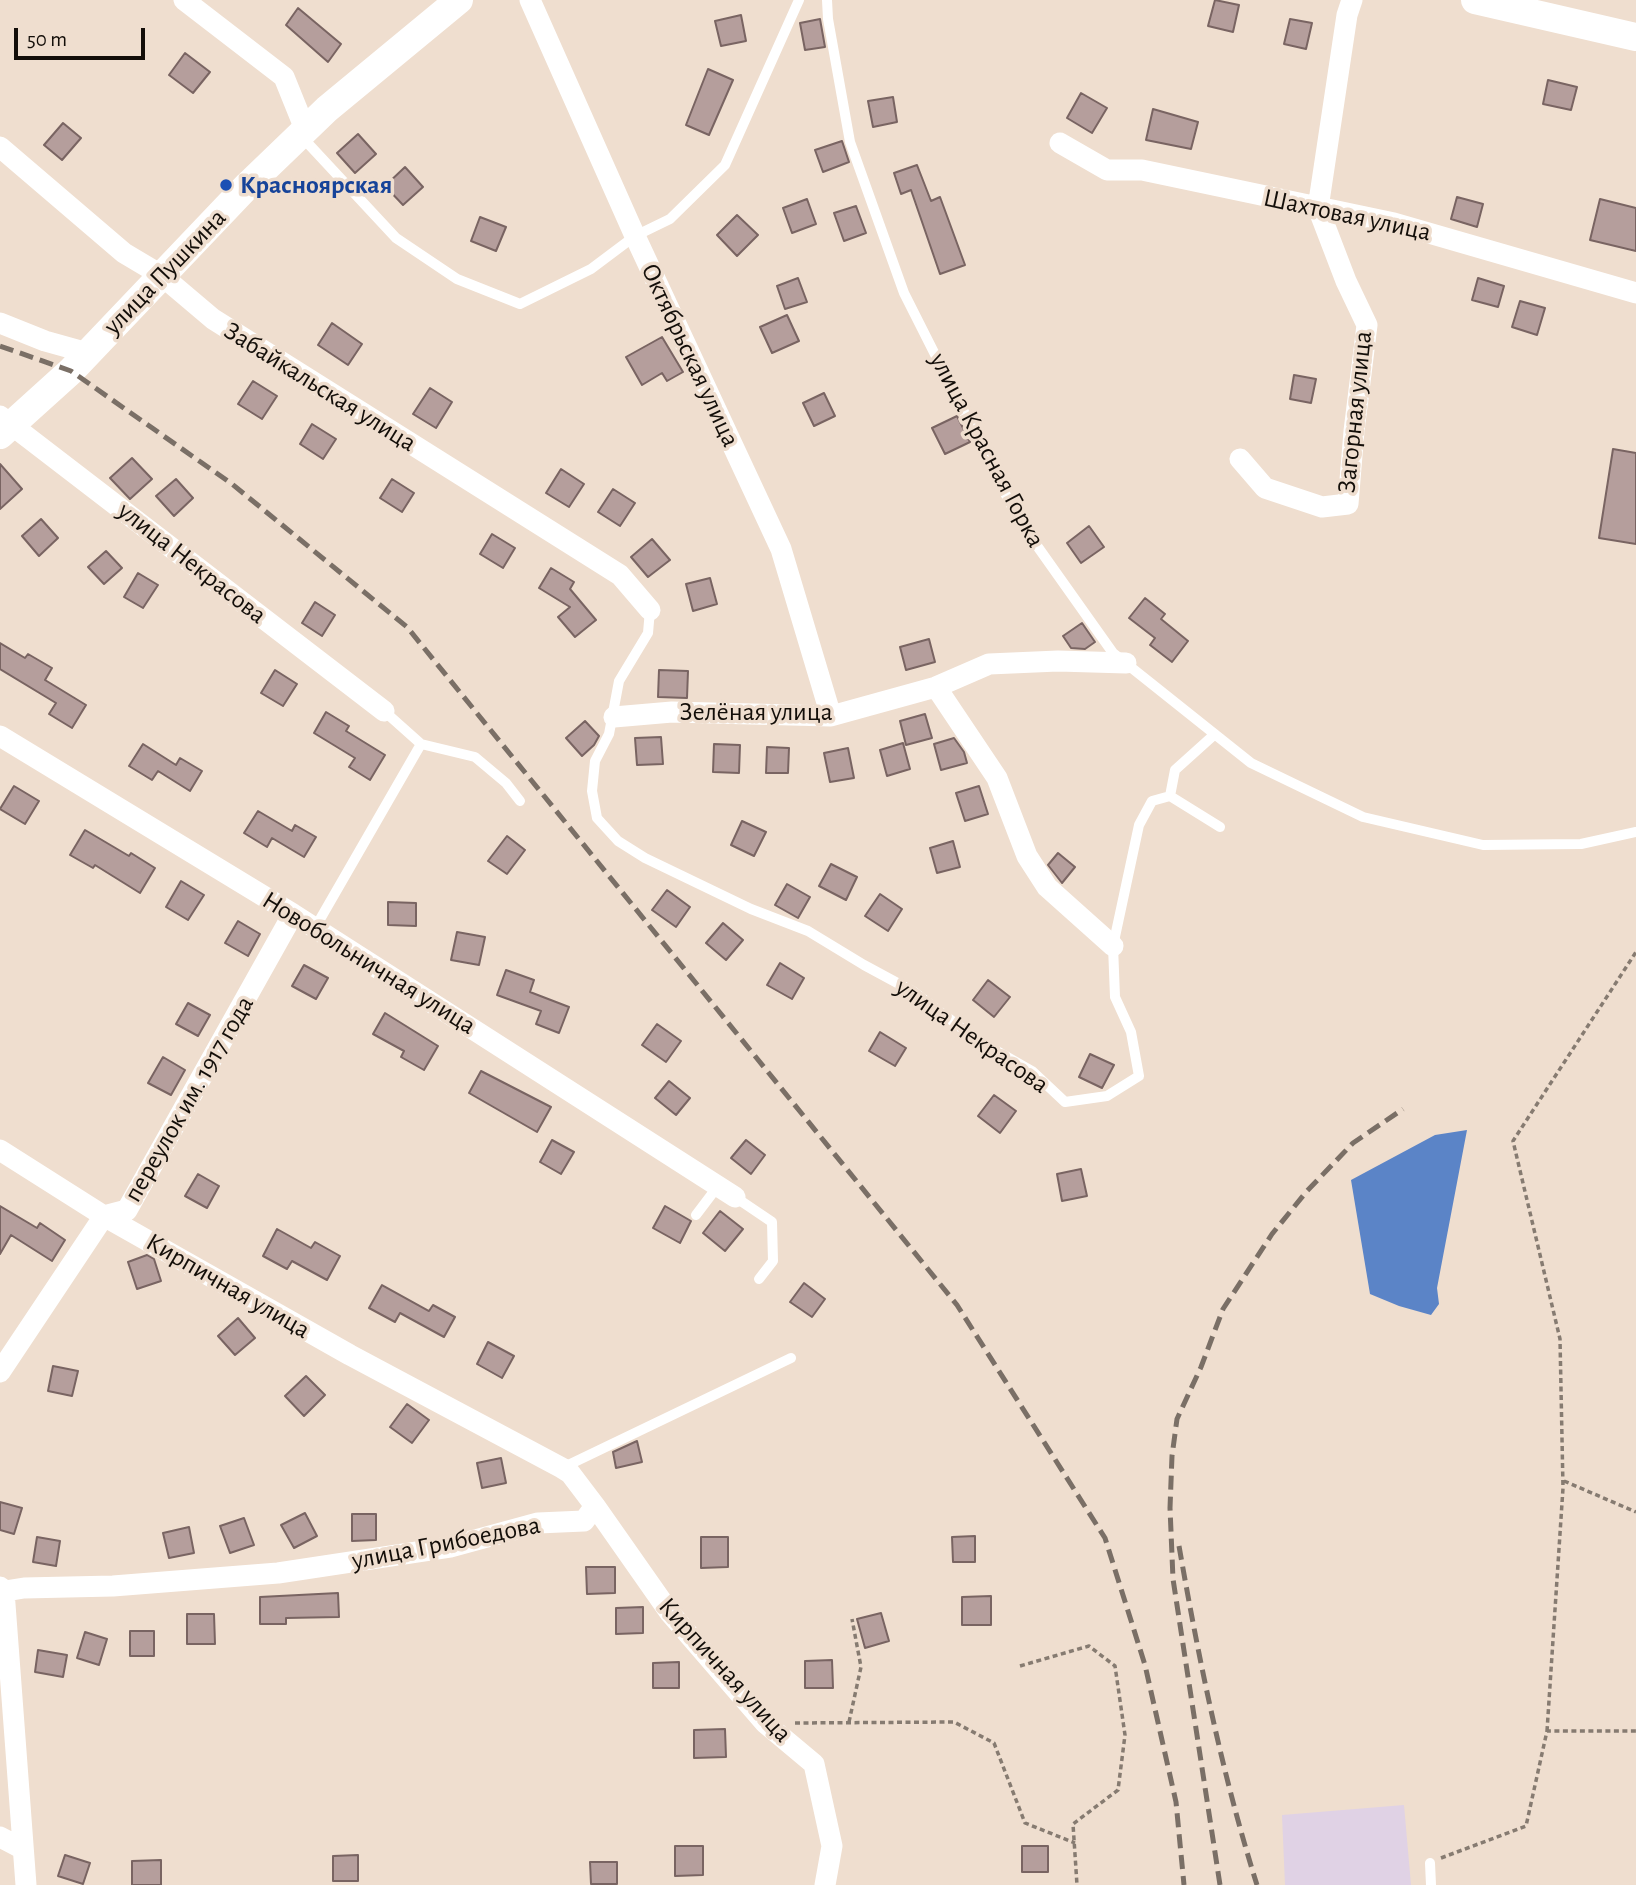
<!DOCTYPE html>
<meta charset="utf-8">
<style>
body{margin:0}
#map{position:relative;width:1636px;height:1885px;overflow:hidden;background:#efdecf;font-family:"Alegreya Sans",sans-serif}
canvas{display:block}
.scale{position:absolute;left:14px;top:28px;width:131px;height:32px;box-sizing:border-box;border:4px solid #130e09;border-top:0;padding-left:9px;font-size:21px;line-height:24px;white-space:nowrap;color:#130e09;-webkit-text-stroke:5px #efdecf;paint-order:stroke}
</style>
<div id="map">
<canvas width="1636" height="1885"></canvas>
<div class="scale">50 m</div>
</div>
<script>
const ctx = document.querySelector('canvas').getContext('2d');
ctx.lineJoin = 'round';
function fillPath(path, color) {
  ctx.fillStyle = color;
  ctx.fill(path, 'evenodd');
}
function stroke(path, color, width, dash) {
  ctx.strokeStyle = color;
  ctx.lineWidth = width;
  ctx.lineCap = dash ? 'butt' : 'round';
  ctx.setLineDash(dash || []);
  ctx.stroke(path);
}
function drawText(font, color, halo, rows, align = 'center') {
  ctx.font = font + ' "Alegreya Sans",sans-serif';
  ctx.lineWidth = 7;
  ctx.setLineDash([]);
  ctx.textBaseline = 'middle';
  ctx.strokeStyle = halo;
  ctx.fillStyle = color;
  for (const [text, x, y, turn = 0] of rows) {
    ctx.save();
    ctx.translate(x, y);
    ctx.rotate((+turn || 0) * Math.PI / 180);
    ctx.textAlign = isNaN(turn) ? turn : align;
    if (halo) ctx.strokeText(text, 0, 0);
    ctx.fillText(text, 0, 0);
    ctx.restore();
  }
}
fillPath(new Path2D(`
 M 1404,1805 L 1411,1885 L 1285,1885 L 1282,1815 Z`), '#e0d2e5');
fillPath(new Path2D(`
 M 1467,1130 L 1437,1288 L 1439,1304 L 1431,1315 L 1399,1306 L 1370,1294 L 1351,1180 L 1435,1135 Z`), '#5b84c7');
const building = new Path2D(`
 M 1215,0 L 1239,5 L 1233,32 L 1208,26 Z
 M 298,8 L 341,44 L 328,62 L 286,25 Z
 M 741,15 L 746,41 L 721,46 L 715,21 Z
 M 820,19 L 825,47 L 805,50 L 800,23 Z
 M 1290,19 L 1312,23 L 1306,49 L 1284,44 Z
 M 185,53 L 210,72 L 193,93 L 169,75 Z
 M 708,69 L 733,80 L 709,135 L 686,125 Z
 M 1548,80 L 1577,87 L 1571,110 L 1543,104 Z
 M 1081,93 L 1107,108 L 1092,133 L 1067,118 Z
 M 893,97 L 897,122 L 873,127 L 868,101 Z
 M 1153,109 L 1198,122 L 1191,149 L 1146,140 Z
 M 63,123 L 81,138 L 62,160 L 44,145 Z
 M 358,134 L 376,154 L 355,173 L 337,153 Z
 M 842,141 L 849,162 L 823,172 L 815,150 Z
 M 917,165 L 931,201 L 940,197 L 965,265 L 940,274 L 911,190 L 901,194 L 894,173 Z
 M 405,167 L 423,187 L 403,205 L 385,186 Z
 M 1457,197 L 1483,204 L 1477,227 L 1451,219 Z
 M 807,199 L 816,224 L 792,233 L 783,208 Z
 M 1600,199 L 1636,208 L 1636,251 L 1590,240 Z
 M 856,206 L 866,233 L 844,241 L 834,213 Z
 M 737,215 L 758,235 L 737,256 L 717,235 Z
 M 480,217 L 506,227 L 496,251 L 471,241 Z
 M 798,278 L 807,302 L 785,309 L 777,286 Z
 M 1478,278 L 1504,286 L 1498,307 L 1472,300 Z
 M 1520,301 L 1545,308 L 1537,335 L 1512,327 Z
 M 787,315 L 799,341 L 772,353 L 760,327 Z
 M 332,323 L 362,344 L 348,365 L 318,345 Z
 M 662,337 L 683,372 L 667,381 L 662,373 L 642,385 L 626,357 Z
 M 1294,375 L 1316,379 L 1311,403 L 1290,399 Z
 M 253,381 L 277,396 L 262,419 L 238,404 Z
 M 430,388 L 452,402 L 436,428 L 413,414 Z
 M 824,393 L 835,416 L 814,426 L 803,403 Z
 M 957,416 L 970,442 L 945,454 L 932,428 Z
 M 312,424 L 336,439 L 323,459 L 300,444 Z
 M 1613,449 L 1636,453 L 1636,544 L 1599,538 Z
 M 132,458 L 152,479 L 130,499 L 110,478 Z
 M 0,464 L 22,489 L 0,509 Z
 M 561,469 L 584,484 L 569,507 L 546,493 Z
 M 176,479 L 193,498 L 174,516 L 156,496 Z
 M 392,479 L 414,493 L 402,512 L 380,498 Z
 M 613,489 L 635,503 L 620,526 L 598,512 Z
 M 41,519 L 58,538 L 39,556 L 22,536 Z
 M 1089,526 L 1104,547 L 1081,563 L 1067,543 Z
 M 492,534 L 515,548 L 503,568 L 480,554 Z
 M 652,539 L 670,560 L 648,577 L 631,557 Z
 M 106,551 L 122,568 L 104,584 L 88,567 Z
 M 551,568 L 574,582 L 570,589 L 596,620 L 575,637 L 558,617 L 570,607 L 539,588 Z
 M 138,573 L 158,585 L 143,608 L 124,597 Z
 M 710,578 L 717,604 L 693,611 L 686,584 Z
 M 1145,598 L 1165,614 L 1161,619 L 1188,641 L 1172,662 L 1150,645 L 1155,638 L 1129,618 Z
 M 315,602 L 335,615 L 322,636 L 302,623 Z
 M 1082,623 L 1095,642 L 1085,649 L 1071,648 L 1063,636 Z
 M 929,639 L 935,662 L 906,670 L 900,647 Z
 M 0,643 L 25,658 L 28,654 L 52,668 L 45,680 L 86,705 L 72,728 L 49,714 L 56,703 L 0,669 Z
 M 275,670 L 297,684 L 283,706 L 261,693 Z
 M 659,670 L 688,671 L 687,698 L 658,697 Z
 M 326,712 L 349,726 L 346,731 L 385,755 L 370,780 L 349,767 L 355,758 L 314,733 Z
 M 925,714 L 932,738 L 906,745 L 900,721 Z
 M 585,721 L 599,736 L 594,745 L 582,756 L 566,738 Z
 M 661,737 L 663,764 L 637,765 L 635,738 Z
 M 954,738 L 964,752 L 967,763 L 941,770 L 934,744 Z
 M 903,743 L 910,769 L 887,776 L 880,750 Z
 M 143,744 L 176,765 L 180,758 L 202,771 L 190,791 L 158,771 L 152,780 L 129,766 Z
 M 714,744 L 740,745 L 739,773 L 713,772 Z
 M 767,747 L 789,748 L 788,773 L 766,773 Z
 M 848,748 L 854,778 L 830,782 L 824,753 Z
 M 14,786 L 39,801 L 25,824 L 0,809 Z
 M 979,786 L 988,814 L 965,821 L 956,793 Z
 M 258,811 L 292,831 L 295,825 L 316,837 L 304,857 L 272,838 L 267,847 L 244,833 Z
 M 742,821 L 766,832 L 754,856 L 731,845 Z
 M 85,830 L 129,856 L 131,853 L 155,868 L 140,893 L 95,865 L 93,868 L 70,855 Z
 M 507,836 L 525,850 L 507,874 L 488,861 Z
 M 953,841 L 960,867 L 937,873 L 930,848 Z
 M 1058,853 L 1075,867 L 1062,883 L 1048,865 Z
 M 831,864 L 857,877 L 846,900 L 819,886 Z
 M 181,881 L 204,895 L 188,920 L 166,907 Z
 M 787,884 L 810,897 L 798,918 L 775,905 Z
 M 667,890 L 690,907 L 676,927 L 652,910 Z
 M 880,894 L 902,909 L 888,931 L 865,916 Z
 M 388,902 L 416,903 L 416,926 L 388,925 Z
 M 238,921 L 260,934 L 248,956 L 225,943 Z
 M 723,923 L 743,940 L 726,960 L 706,943 Z
 M 457,932 L 485,937 L 479,965 L 451,960 Z
 M 780,963 L 804,978 L 792,999 L 767,985 Z
 M 304,965 L 328,978 L 316,999 L 292,986 Z
 M 506,970 L 534,980 L 530,992 L 569,1007 L 559,1033 L 536,1024 L 541,1011 L 497,995 Z
 M 988,980 L 1010,997 L 994,1017 L 973,1000 Z
 M 188,1003 L 210,1015 L 198,1036 L 176,1024 Z
 M 385,1013 L 438,1046 L 424,1070 L 401,1057 L 404,1051 L 373,1034 Z
 M 657,1024 L 681,1041 L 666,1062 L 642,1045 Z
 M 880,1032 L 906,1048 L 895,1066 L 869,1051 Z
 M 1090,1054 L 1114,1065 L 1102,1088 L 1079,1077 Z
 M 163,1057 L 185,1070 L 171,1095 L 148,1083 Z
 M 481,1071 L 551,1107 L 537,1132 L 469,1093 Z
 M 669,1081 L 690,1098 L 676,1115 L 655,1098 Z
 M 994,1095 L 1016,1111 L 1000,1133 L 978,1116 Z
 M 552,1140 L 574,1152 L 561,1174 L 540,1162 Z
 M 746,1140 L 765,1155 L 751,1174 L 731,1158 Z
 M 1081,1169 L 1087,1196 L 1062,1201 L 1057,1174 Z
 M 198,1174 L 219,1186 L 207,1208 L 185,1196 Z
 M 0,1206 L 37,1228 L 40,1223 L 65,1240 L 52,1261 L 11,1235 L 0,1254 Z
 M 665,1206 L 691,1221 L 680,1243 L 653,1228 Z
 M 720,1211 L 743,1229 L 725,1251 L 703,1233 Z
 M 277,1229 L 311,1248 L 315,1242 L 340,1256 L 327,1280 L 292,1261 L 287,1269 L 263,1256 Z
 M 147,1255 L 154,1259 L 161,1281 L 137,1289 L 128,1262 Z
 M 804,1283 L 825,1299 L 812,1317 L 790,1302 Z
 M 382,1285 L 429,1311 L 433,1305 L 455,1317 L 444,1337 L 400,1313 L 395,1322 L 369,1308 Z
 M 238,1318 L 255,1338 L 235,1355 L 218,1336 Z
 M 488,1342 L 514,1356 L 502,1378 L 477,1364 Z
 M 53,1366 L 78,1371 L 72,1396 L 48,1391 Z
 M 306,1376 L 325,1395 L 304,1416 L 285,1396 Z
 M 407,1404 L 429,1420 L 412,1443 L 390,1427 Z
 M 637,1441 L 642,1462 L 616,1468 L 613,1452 Z
 M 501,1458 L 506,1483 L 482,1488 L 477,1463 Z
 M 0,1502 L 22,1508 L 14,1534 L 0,1530 Z
 M 305,1513 L 317,1536 L 294,1548 L 281,1525 Z
 M 352,1514 L 376,1514 L 376,1540 L 352,1541 Z
 M 244,1518 L 254,1545 L 230,1553 L 220,1526 Z
 M 189,1527 L 194,1553 L 169,1558 L 163,1533 Z
 M 975,1536 L 975,1562 L 953,1562 L 952,1537 Z
 M 37,1537 L 60,1541 L 56,1566 L 33,1562 Z
 M 701,1537 L 728,1537 L 728,1567 L 701,1568 Z
 M 586,1567 L 615,1567 L 615,1593 L 587,1594 Z
 M 338,1593 L 339,1617 L 286,1618 L 286,1624 L 260,1624 L 260,1597 Z
 M 991,1596 L 991,1625 L 962,1625 L 962,1597 Z
 M 643,1607 L 643,1633 L 616,1634 L 616,1608 Z
 M 881,1613 L 889,1641 L 865,1648 L 857,1619 Z
 M 187,1614 L 214,1614 L 215,1644 L 187,1644 Z
 M 130,1631 L 154,1631 L 154,1656 L 130,1656 Z
 M 85,1632 L 107,1639 L 99,1665 L 77,1658 Z
 M 38,1650 L 67,1655 L 63,1677 L 35,1672 Z
 M 832,1660 L 833,1688 L 805,1688 L 805,1661 Z
 M 679,1662 L 679,1688 L 653,1688 L 653,1663 Z
 M 725,1729 L 726,1757 L 694,1758 L 694,1730 Z
 M 675,1846 L 703,1846 L 703,1875 L 675,1876 Z
 M 1022,1846 L 1048,1846 L 1048,1872 L 1022,1872 Z
 M 65,1855 L 90,1863 L 83,1884 L 58,1876 Z
 M 358,1855 L 358,1881 L 333,1881 L 333,1856 Z
 M 161,1860 L 161,1885 L 132,1885 L 132,1861 Z
 M 590,1862 L 617,1862 L 617,1884 L 591,1884 Z`);
fillPath(building, '#b59e9c');
stroke(building, '#796462', 2);
stroke(new Path2D(`
 M 1564,1481 L 1636,1512
 M 1020,1666 L 1089,1646 L 1115,1666 L 1125,1735 L 1118,1790 L 1073,1824 L 1077,1885
 M 849,1722 L 861,1667 L 852,1619
 M 795,1723 L 954,1722 L 994,1743 L 1025,1823 L 1075,1843
 M 1547,1731 L 1563,1488 L 1560,1339 L 1513,1141 L 1636,952
 M 1441,1858 L 1526,1826 L 1547,1731 L 1636,1731`), '#867b71', 3.5, [5, 3.5]);
stroke(new Path2D(`
 M 827,0 L 828,19 L 850,142 L 904,293 L 1018,519 L 1113,653 L 1251,763 L 1363,817 L 1483,845 L 1581,844 L 1636,832
 M 302,137 L 396,238 L 457,279 L 520,304 L 591,269 L 635,236 L 670,219 L 725,165 L 799,0
 M 650,610 L 648,633 L 619,681 L 609,734 L 595,761 L 592,791 L 597,818 L 618,841 L 645,858 L 751,909 L 808,931 L 864,965 L 914,992 L 976,1039 L 1032,1071 L 1065,1102 L 1107,1096 L 1139,1076 L 1131,1032 L 1115,997 L 1113,946 L 1139,825 L 1152,801 L 1170,796
 M 384,711 L 421,744 L 475,757 L 506,783 L 520,801
 M 1215,734 L 1175,770 L 1170,796 L 1220,827
 M 315,928 L 421,744
 M 735,1197 L 772,1222 L 773,1261 L 759,1279
 M 696,1215 L 718,1186
 M 562,1468 L 791,1358
 M 1430,1863 L 1431,1885`), '#fff', 10);
stroke(new Path2D(`
 M 184,0 L 284,77 L 305,129
 M 530,0 L 635,236 L 781,549 L 831,716
 M 1060,143 L 1107,170 L 1142,170 L 1394,223 L 1636,293
 M 0,147 L 124,253 L 161,275 L 213,319 L 620,575 L 650,610
 M 0,323 L 45,341 L 88,353
 M 0,416 L 384,711
 M 1240,459 L 1265,488 L 1322,507 L 1348,504 L 1354,431 L 1367,325 L 1346,281 L 1318,208 L 1347,15 L 1352,0
 M 936,687 L 997,778 L 1027,856 L 1047,887 L 1113,946
 M 614,717 L 672,712 L 831,716 L 936,687 L 989,664 L 1058,661 L 1126,663
 M 0,736 L 293,914 L 735,1197
 M 0,1150 L 104,1216 L 350,1355 L 562,1468 L 570,1473 L 595,1506 L 584,1521 L 538,1523 L 450,1547 L 278,1573 L 113,1586 L 24,1588 L 0,1592
 M 0,1372 L 104,1216 L 127,1210 L 293,914
 M 595,1506 L 670,1613 L 765,1723 L 814,1764 L 832,1846 L 825,1885
 M 0,1587 L 4,1591 L 26,1885
 M 0,1837 L 23,1849`), '#fff', 21);
stroke(new Path2D(`
 M 1475,0 L 1636,37
 M 0,435 L 71,371 L 248,185 L 327,109 L 459,0`), '#fff', 28);
stroke(new Path2D(`
 M 0,346 L 71,371 L 232,484 L 407,627 L 957,1305 L 1105,1538 L 1145,1665 L 1176,1802 L 1184,1885
 M 1179,1546 C 1199,1660 1222,1774 1257,1885
 M 1220,1885 L 1173,1579 L 1170,1508 L 1172,1456 L 1177,1419 L 1201,1367 L 1223,1309 L 1272,1234 L 1307,1191 L 1353,1143 L 1403,1109`), '#7a6f66', 5, [14, 7]);
for (const [x, y, r, color] of [
 [226,185,7,"#1a4fb4"]
]) {
  const dot = new Path2D();
  dot.arc(x, y, r, 0, 2 * Math.PI);
  ctx.fillStyle = color;
  ctx.fill(dot);
  stroke(dot, '#efdecf', 2.5);
}
drawText('bold 26px', '#164399', '#efdecf', [
 ["Красноярская",240,185]
], 'left');
drawText('26px', '#130e09', '#efdecf', [
 ["Шахтовая улица",1347,215,12],
 ["улица Пушкина",165,272,-46],
 ["Октябрьская улица",690,355,65],
 ["Забайкальская улица",320,387,32],
 ["Загорная улица",1355,412,-84],
 ["улица Красная Горка",987,450,62],
 ["улица Некрасова",192,563,38],
 ["Зелёная улица",756,712],
 ["Новобольничная улица",369,963,32],
 ["улица Некрасова",972,1036,35],
 ["переулок им. 1917 года",189,1099,-60],
 ["Кирпичная улица",228,1286,30],
 ["улица Грибоедова",446,1543,-11],
 ["Кирпичная улица",725,1670,48]
]);
</script>
